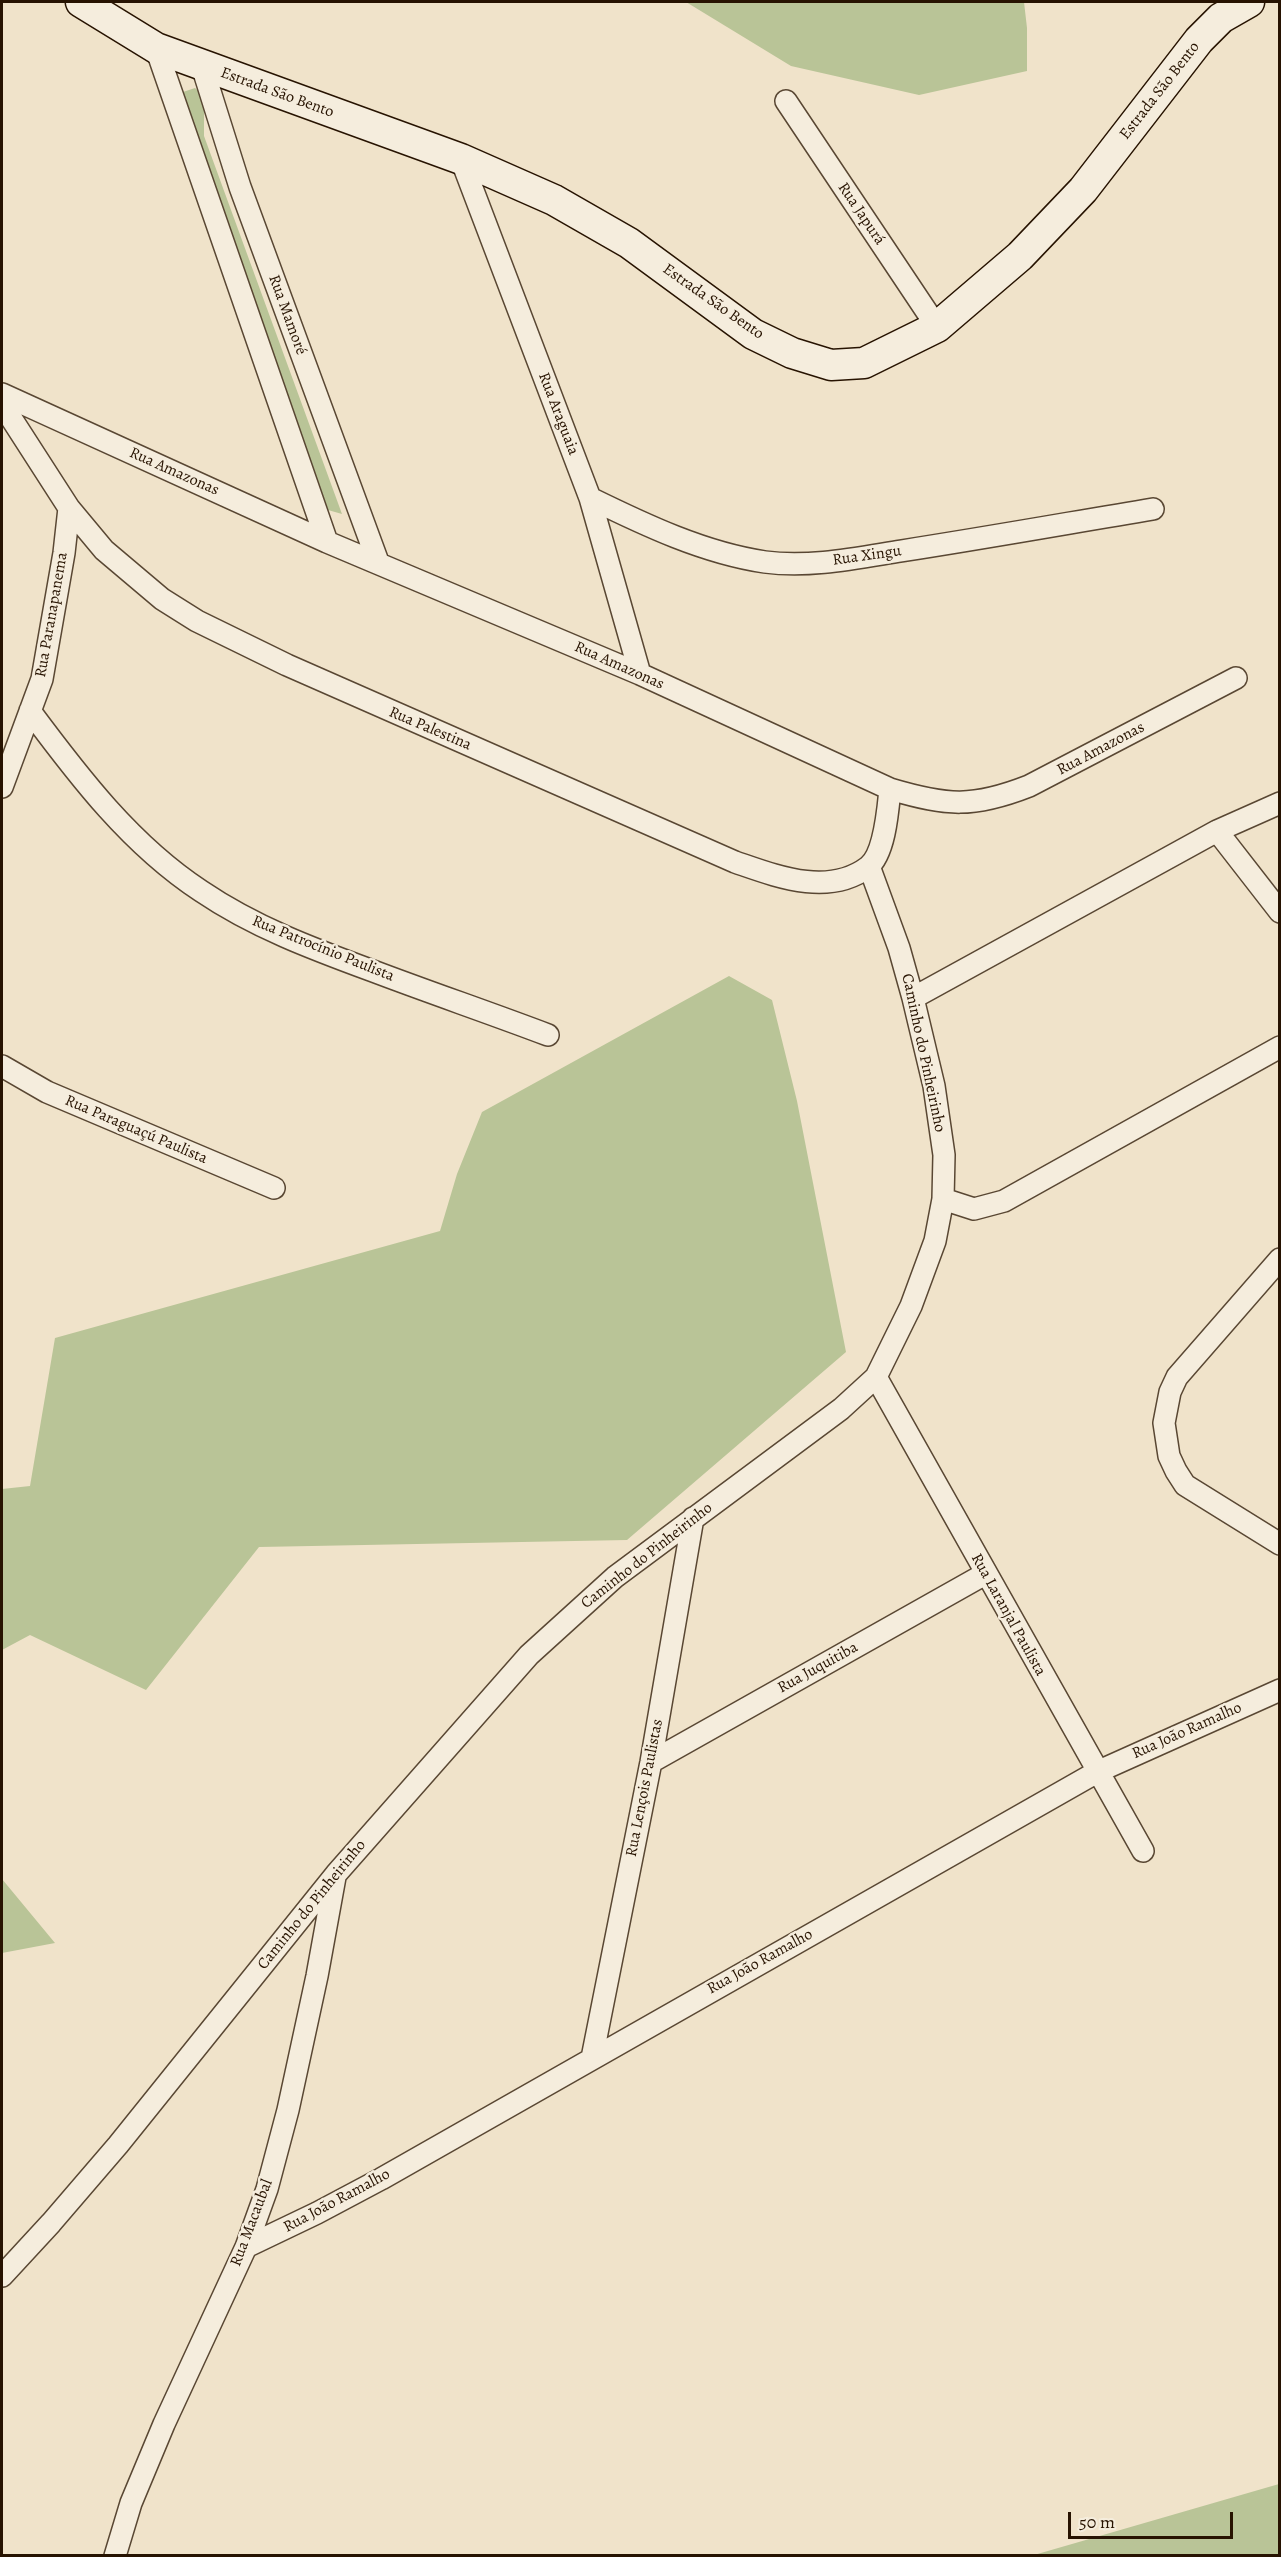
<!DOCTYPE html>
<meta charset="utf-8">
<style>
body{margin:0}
#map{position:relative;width:1281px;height:2557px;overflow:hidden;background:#f0e3ca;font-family:Alegreya,serif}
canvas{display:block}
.frame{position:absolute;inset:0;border:3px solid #271301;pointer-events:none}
.scale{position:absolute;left:1068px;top:2512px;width:165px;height:27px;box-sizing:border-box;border:3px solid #271301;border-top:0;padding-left:8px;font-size:18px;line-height:21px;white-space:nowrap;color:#271301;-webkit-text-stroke:4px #f5eddd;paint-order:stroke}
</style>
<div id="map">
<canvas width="1281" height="2557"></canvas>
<div class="frame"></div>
<div class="scale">50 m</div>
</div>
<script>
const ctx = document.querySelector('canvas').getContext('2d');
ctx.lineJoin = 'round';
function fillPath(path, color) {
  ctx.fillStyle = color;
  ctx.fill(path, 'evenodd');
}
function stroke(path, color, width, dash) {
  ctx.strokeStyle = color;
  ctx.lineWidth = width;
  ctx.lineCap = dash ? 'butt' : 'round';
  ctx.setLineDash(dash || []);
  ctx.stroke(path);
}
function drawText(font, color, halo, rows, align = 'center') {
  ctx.font = font + ' Alegreya,serif';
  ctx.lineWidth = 5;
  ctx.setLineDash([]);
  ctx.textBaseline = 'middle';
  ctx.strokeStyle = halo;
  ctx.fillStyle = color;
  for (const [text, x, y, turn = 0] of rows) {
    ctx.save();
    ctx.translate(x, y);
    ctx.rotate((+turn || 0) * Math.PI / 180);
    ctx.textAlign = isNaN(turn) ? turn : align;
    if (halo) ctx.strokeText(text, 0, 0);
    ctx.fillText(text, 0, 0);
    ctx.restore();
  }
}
fillPath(new Path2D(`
 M 686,2 L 1024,2 L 1027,28 L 1027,71 L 919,95 L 791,66 Z
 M 195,88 L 204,96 L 204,136 L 342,514 L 328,510 L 192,119 L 183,92 Z
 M 729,976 L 772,1000 L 797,1101 L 846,1352 L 627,1540 L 259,1547 L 146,1690 L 30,1635 L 2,1650 L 2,1489 L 30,1486 L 55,1338 L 440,1231 L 457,1174 L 482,1112 Z
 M 2,1879 L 55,1943 L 2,1953 Z
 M 1279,2484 L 1279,2555 L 1034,2555 Z`), '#b9c497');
const street = new Path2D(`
 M 156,48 L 327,542
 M 202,66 L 240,187 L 378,562
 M 786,101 L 937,327
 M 461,159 L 590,498 L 640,674
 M 2,394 L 327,542 L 640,674 L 890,789 C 947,806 973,808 1029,786 L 1236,678
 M 2,404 L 69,508 L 104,550 L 162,599 L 197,621 L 287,665 L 735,862 C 776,876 828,897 868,867 C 885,854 888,809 890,789
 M 590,498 C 645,525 704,553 765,562 C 810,568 857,558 901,551 C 985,538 1069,523 1153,509
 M 30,711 C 79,777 131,845 201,891 C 254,927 313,949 373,971 C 431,993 490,1013 548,1035
 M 2,787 L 42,679 L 64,553 L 69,508
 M 1217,831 L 1280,912
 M 913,998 L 1217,831 L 1280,803
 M 2,1066 L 47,1092 L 274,1188
 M 943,1199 L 974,1209 L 1004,1201 L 1280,1047
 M 1280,1259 L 1177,1377 L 1170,1392 L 1164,1423 L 1169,1456 L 1176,1471 L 1185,1485 L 1280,1544
 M 876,1377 L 1143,1851
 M 651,1762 L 985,1574
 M 592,2058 L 651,1762 L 693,1518
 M 246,2247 L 317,2213 L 381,2179 L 1097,1772 L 1280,1690
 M 2,2276 L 51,2223 L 118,2145 L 336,1874 L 529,1655 L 615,1577 L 841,1409 L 876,1377 L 911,1306 L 935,1241 L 943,1199 L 944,1155 L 934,1086 L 913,998 L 899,948 L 869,866
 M 115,2556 L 131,2503 L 164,2424 L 246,2247 L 267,2189 L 288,2110 L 317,1976 L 335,1877`);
const secondary = new Path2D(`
 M 81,2 L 156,48 L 461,159 L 554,200 L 629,243 L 753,334 L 792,353 L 831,365 L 864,363 L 937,327 L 1020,256 L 1083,190 L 1199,40 L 1221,18 L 1249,2`);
stroke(street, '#594733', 24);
stroke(secondary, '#271301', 33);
stroke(street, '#f5eddd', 21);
stroke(secondary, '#f5eddd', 30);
drawText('16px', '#271301', '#f5eddd', [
 ["Estrada São Bento",1160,91,-52],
 ["Estrada São Bento",277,93,20],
 ["Rua Japurá",861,214,56],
 ["Estrada São Bento",713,302,35],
 ["Rua Mamoré",287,315,70],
 ["Rua Araguaia",558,414,69],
 ["Rua Amazonas",174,472,24],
 ["Rua Xingu",867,556,-8],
 ["Rua Paranapanema",52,615,-80],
 ["Rua Amazonas",619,666,24],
 ["Rua Palestina",430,729,23],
 ["Rua Amazonas",1101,749,-28],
 ["Rua Patrocínio Paulista",323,949,22],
 ["Caminho do Pinheirinho",923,1053,78],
 ["Rua Paraguaçú Paulista",136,1130,23],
 ["Caminho do Pinheirinho",647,1556,-38],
 ["Rua Laranjal Paulista",1008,1615,61],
 ["Rua Juquitiba",818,1668,-29],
 ["Rua João Ramalho",1187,1731,-24],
 ["Rua Lençois Paulistas",645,1788,-79],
 ["Caminho do Pinheirinho",312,1905,-51],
 ["Rua João Ramalho",760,1962,-29],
 ["Rua João Ramalho",337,2201,-28],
 ["Rua Macaubal",252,2223,-69]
]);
</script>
